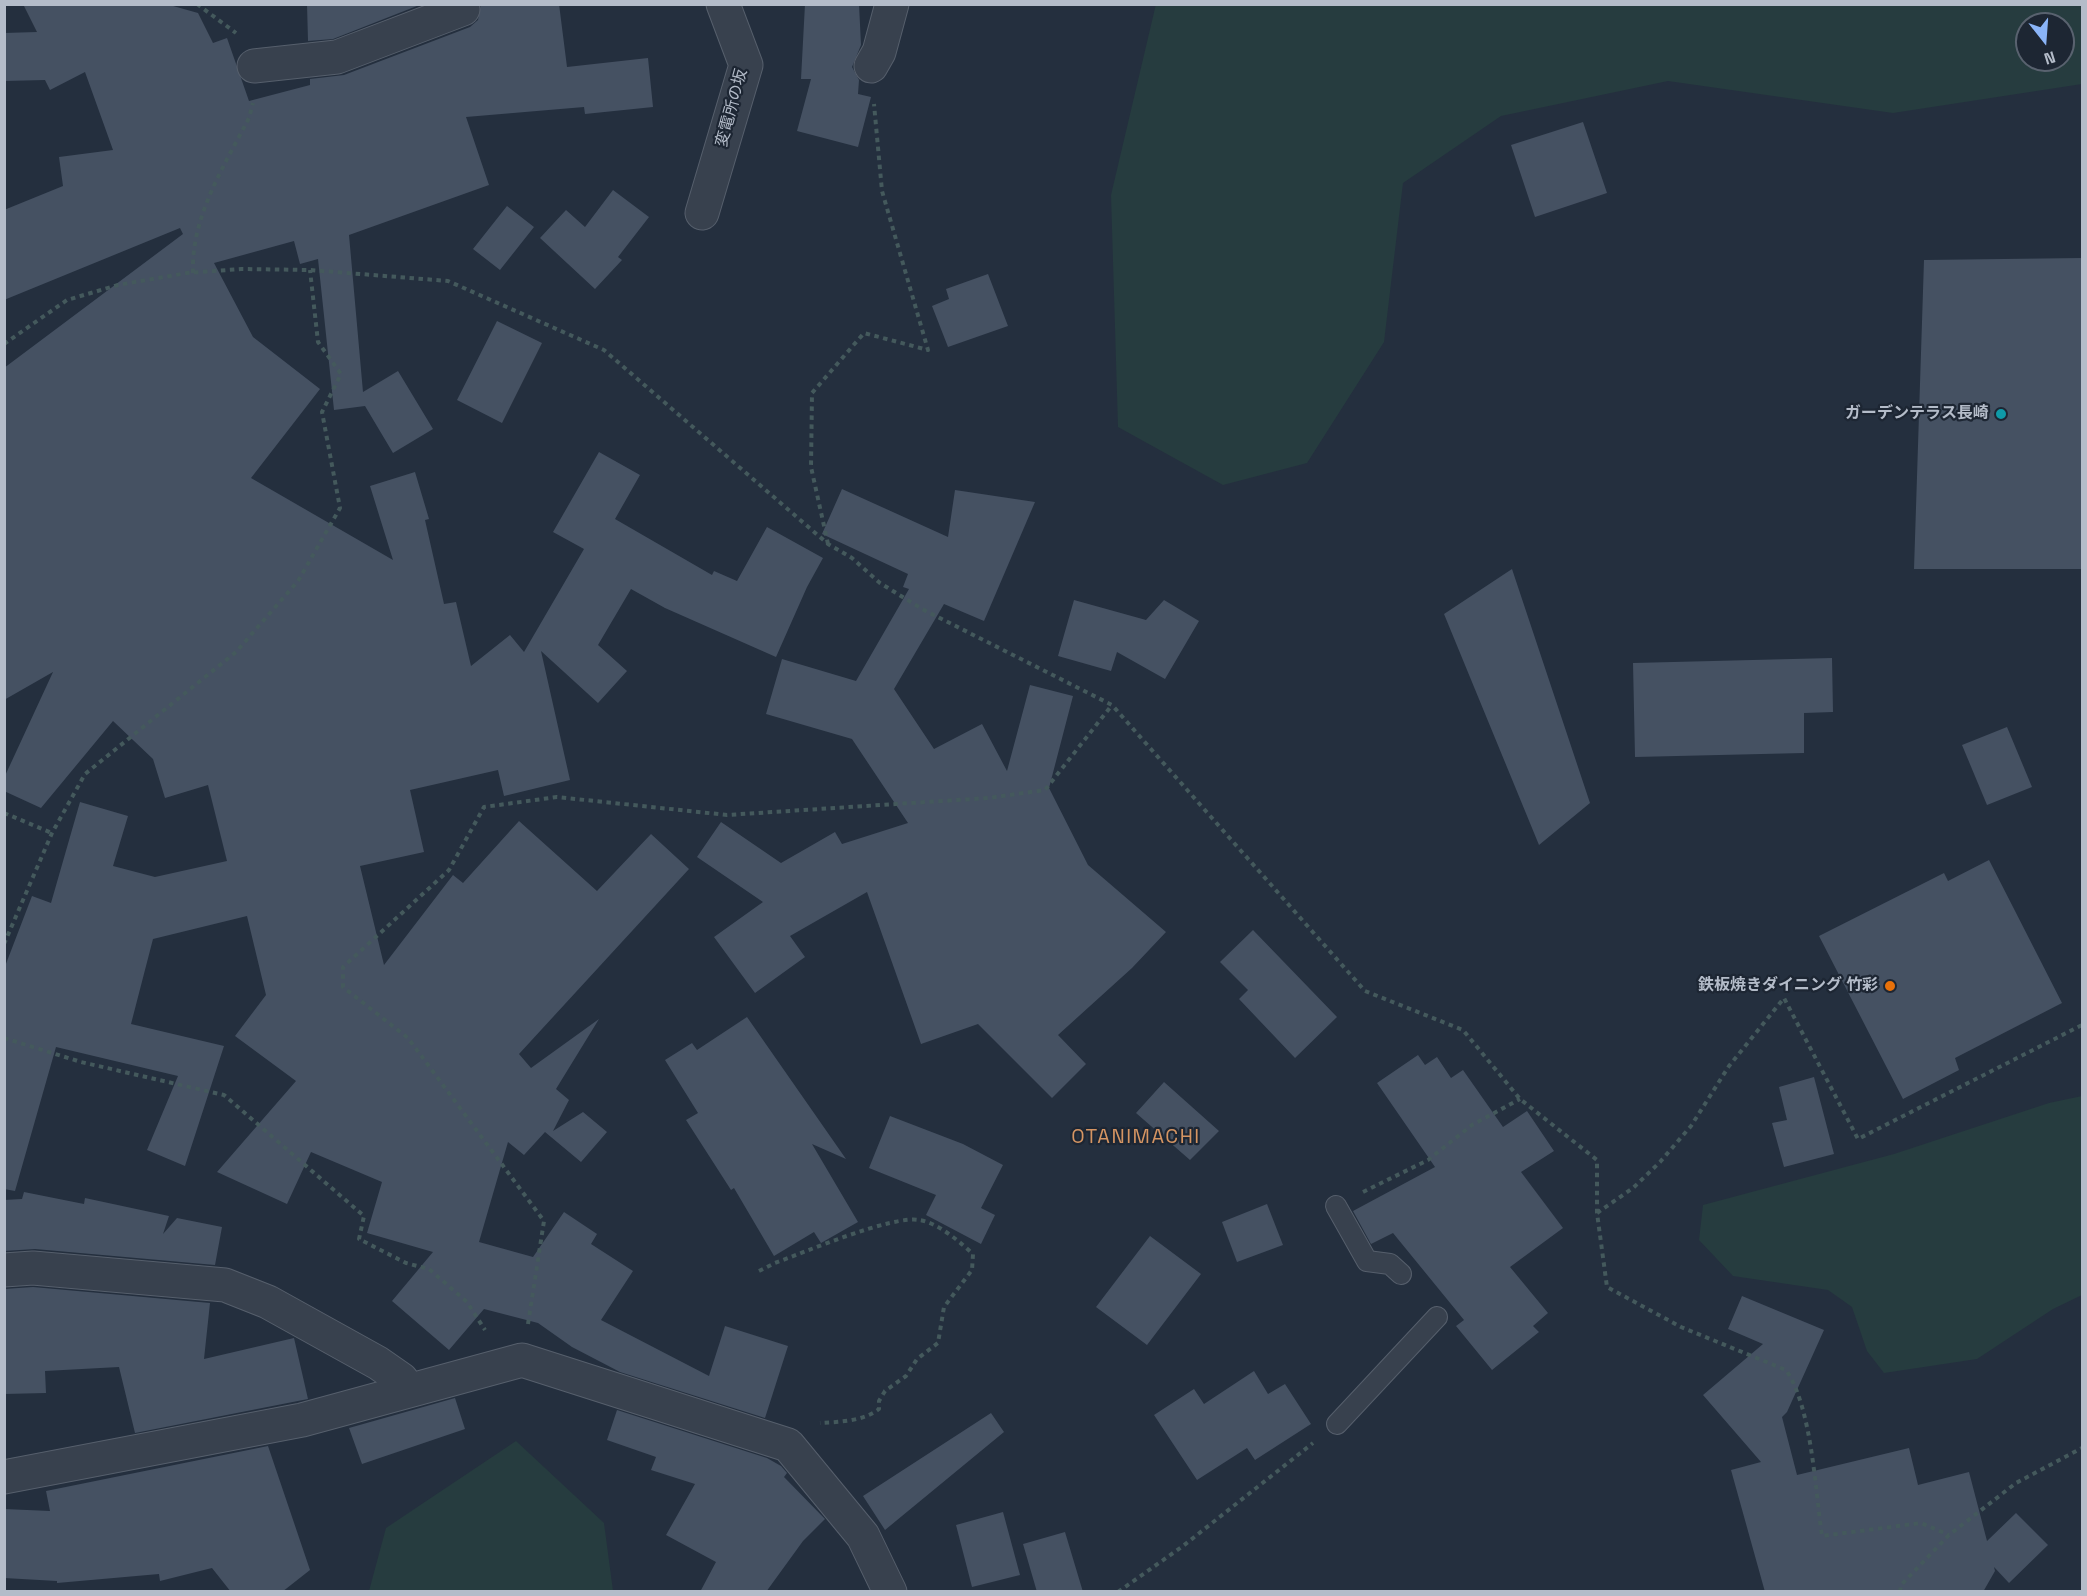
<!DOCTYPE html>
<meta charset="utf-8">
<style>
body{margin:0}
#map{position:relative;width:2087px;height:1596px;overflow:hidden;background:#242f3e;font-family:"Space Grotesk",sans-serif}
canvas{display:block}
.frame{position:absolute;inset:0;border:6px solid #b4bcc9;pointer-events:none}
.north{position:absolute;left:2015px;top:12px;width:60px;height:60px;box-sizing:border-box;background:#1d2633;border:2px solid #59626f;border-radius:50%;rotate:163deg;font-size:16px;font-weight:700;line-height:24px;text-align:center;color:#b4bcc9}
.north::after{content:'';display:block;margin:auto;width:21px;height:27px;background:#8ab4f8;clip-path:polygon(50% 0,100% 100%,50% 72%,0 100%)}
</style>
<div id="map">
<canvas width="2087" height="1596"></canvas>
<div class="frame"></div>
<div class="north">N</div>
</div>
<script>
const ctx = document.querySelector('canvas').getContext('2d');
ctx.lineJoin = 'round';
function fillPath(path, color) {
  ctx.fillStyle = color;
  ctx.fill(path, 'evenodd');
}
function stroke(path, color, width, dash) {
  ctx.strokeStyle = color;
  ctx.lineWidth = width;
  ctx.lineCap = dash ? 'butt' : 'round';
  ctx.setLineDash(dash || []);
  ctx.stroke(path);
}
function drawText(font, color, halo, rows, align = 'center') {
  ctx.font = font + ' "Space Grotesk","Noto Sans JP",sans-serif';
  ctx.lineWidth = 4.5;
  ctx.setLineDash([]);
  ctx.textBaseline = 'middle';
  ctx.strokeStyle = halo;
  ctx.fillStyle = color;
  for (const [text, x, y, turn = 0] of rows) {
    ctx.save();
    ctx.translate(x, y);
    ctx.rotate((+turn || 0) * Math.PI / 180);
    ctx.textAlign = isNaN(turn) ? turn : align;
    if (halo) ctx.strokeText(text, 0, 0);
    ctx.fillText(text, 0, 0);
    ctx.restore();
  }
}
fillPath(new Path2D(`
 M 1156,4 L 2082,5 L 2082,84 L 1893,113 L 1668,81 L 1501,116 L 1403,183 L 1384,342 L 1307,463 L 1223,485 L 1118,427 L 1111,195 ZM 2027,24 L 2063,24 L 2063,60 L 2027,60 Z
 M 2082,1096 L 2082,1295 L 2053,1309 L 1977,1359 L 1884,1373 L 1867,1351 L 1852,1307 L 1828,1290 L 1733,1276 L 1699,1240 L 1703,1205 L 1894,1154 L 2049,1103 Z
 M 516,1441 L 604,1523 L 613,1591 L 369,1591 L 386,1528 Z`), '#263c3f');
fillPath(new Path2D(`
 M 23,4 L 166,4 L 198,13 L 213,43 L 227,38 L 249,101 L 310,85 L 310,79 L 344,75 L 470,27 L 478,20 L 481,4 L 559,4 L 567,67 L 648,58 L 653,107 L 585,114 L 584,107 L 466,117 L 489,185 L 349,235 L 363,392 L 398,371 L 433,429 L 393,453 L 365,406 L 334,410 L 318,259 L 300,264 L 294,241 L 214,263 L 253,337 L 320,389 L 251,478 L 393,560 L 370,486 L 415,472 L 429,519 L 425,520 L 444,604 L 456,602 L 471,666 L 510,635 L 524,652 L 584,549 L 553,532 L 599,452 L 640,475 L 615,519 L 712,575 L 714,571 L 737,581 L 767,527 L 823,558 L 807,587 L 776,657 L 665,608 L 631,589 L 598,645 L 627,671 L 598,703 L 541,651 L 570,780 L 504,796 L 498,770 L 410,790 L 424,852 L 360,866 L 384,965 L 453,875 L 463,883 L 519,821 L 597,891 L 651,834 L 689,869 L 519,1054 L 531,1068 L 599,1019 L 556,1089 L 569,1100 L 553,1131 L 583,1112 L 607,1132 L 581,1162 L 545,1132 L 524,1155 L 508,1142 L 479,1242 L 533,1257 L 564,1212 L 597,1234 L 591,1244 L 633,1271 L 601,1320 L 709,1376 L 725,1326 L 788,1346 L 765,1418 L 620,1372 L 572,1347 L 538,1323 L 484,1309 L 449,1350 L 392,1301 L 433,1252 L 367,1233 L 382,1182 L 311,1152 L 287,1204 L 217,1172 L 296,1081 L 235,1036 L 266,995 L 247,916 L 153,939 L 131,1024 L 224,1046 L 185,1166 L 147,1150 L 178,1076 L 56,1047 L 15,1191 L 4,1189 L 4,969 L 32,896 L 51,903 L 80,802 L 128,816 L 113,866 L 155,877 L 227,861 L 208,785 L 165,798 L 153,759 L 113,721 L 41,808 L 4,791 L 4,778 L 53,672 L 4,700 L 4,368 L 183,234 L 180,228 L 4,300 L 4,210 L 63,186 L 59,157 L 113,150 L 85,72 L 50,90 L 45,80 L 4,81 L 4,33 L 37,32 Z
 M 307,4 L 422,4 L 333,39 L 308,41 Z
 M 805,4 L 859,4 L 861,45 L 852,67 L 859,80 L 858,94 L 871,97 L 858,147 L 797,131 L 811,79 L 801,79 Z
 M 1583,122 L 1607,193 L 1535,217 L 1511,145 Z
 M 613,190 L 649,217 L 618,257 L 622,260 L 595,289 L 540,238 L 566,210 L 585,227 Z
 M 507,206 L 534,227 L 500,270 L 473,249 Z
 M 2082,258 L 2082,569 L 1914,569 L 1924,260 Z
 M 988,274 L 1008,326 L 948,347 L 932,306 L 949,299 L 946,289 Z
 M 497,321 L 542,343 L 502,423 L 457,400 Z
 M 842,489 L 948,537 L 955,490 L 1035,502 L 984,621 L 944,604 L 894,689 L 934,749 L 982,724 L 1007,771 L 1030,685 L 1073,696 L 1049,788 L 1088,865 L 1166,932 L 1132,968 L 1058,1035 L 1086,1064 L 1052,1098 L 978,1024 L 921,1044 L 867,892 L 790,936 L 805,957 L 755,993 L 714,937 L 763,902 L 697,857 L 721,822 L 781,863 L 835,832 L 842,844 L 908,823 L 852,739 L 766,714 L 782,659 L 856,681 L 909,589 L 903,587 L 908,574 L 822,534 Z
 M 1512,569 L 1590,803 L 1539,845 L 1444,614 Z
 M 1074,600 L 1146,620 L 1164,600 L 1199,621 L 1165,679 L 1117,652 L 1111,671 L 1058,656 Z
 M 1832,658 L 1833,712 L 1804,713 L 1804,753 L 1635,757 L 1633,663 Z
 M 2007,727 L 2032,787 L 1987,805 L 1962,745 Z
 M 1989,860 L 2062,1003 L 1955,1058 L 1959,1070 L 1903,1099 L 1819,936 L 1944,873 L 1948,881 Z
 M 1253,930 L 1337,1017 L 1295,1058 L 1239,999 L 1248,990 L 1220,962 Z
 M 747,1017 L 846,1159 L 812,1144 L 858,1222 L 821,1243 L 814,1232 L 774,1256 L 734,1188 L 731,1190 L 686,1120 L 698,1113 L 665,1060 L 692,1043 L 697,1050 Z
 M 1418,1055 L 1425,1065 L 1437,1057 L 1451,1078 L 1463,1070 L 1503,1127 L 1527,1111 L 1554,1151 L 1521,1172 L 1563,1228 L 1510,1267 L 1548,1313 L 1533,1326 L 1539,1332 L 1492,1370 L 1456,1326 L 1464,1320 L 1393,1233 L 1371,1244 L 1353,1211 L 1435,1167 L 1377,1083 Z
 M 1814,1077 L 1834,1154 L 1784,1167 L 1772,1123 L 1787,1120 L 1779,1087 Z
 M 1164,1082 L 1219,1131 L 1190,1160 L 1136,1113 Z
 M 890,1116 L 963,1144 L 1003,1165 L 981,1208 L 995,1215 L 981,1244 L 926,1215 L 936,1195 L 869,1168 Z
 M 24,1192 L 84,1204 L 85,1198 L 169,1216 L 163,1234 L 177,1218 L 222,1227 L 215,1265 L 35,1249 L 4,1251 L 4,1200 L 22,1199 Z
 M 1267,1204 L 1283,1245 L 1237,1262 L 1222,1222 Z
 M 1150,1236 L 1201,1274 L 1147,1345 L 1096,1307 Z
 M 33,1287 L 210,1303 L 204,1359 L 294,1338 L 308,1399 L 135,1433 L 119,1367 L 45,1371 L 46,1393 L 4,1394 L 4,1289 Z
 M 1742,1296 L 1824,1330 L 1787,1412 L 1782,1417 L 1797,1475 L 1909,1448 L 1918,1485 L 1969,1472 L 1987,1541 L 2016,1513 L 2048,1545 L 2009,1583 L 1994,1567 L 1995,1571 L 1983,1592 L 1765,1592 L 1731,1470 L 1761,1462 L 1703,1395 L 1763,1344 L 1728,1329 Z
 M 1254,1371 L 1268,1394 L 1285,1384 L 1311,1424 L 1255,1460 L 1247,1448 L 1197,1480 L 1154,1415 L 1194,1389 L 1204,1404 Z
 M 455,1398 L 465,1429 L 362,1464 L 349,1428 Z
 M 617,1410 L 767,1458 L 781,1466 L 787,1473 L 784,1477 L 825,1519 L 803,1541 L 766,1592 L 700,1592 L 716,1562 L 666,1535 L 695,1484 L 651,1470 L 656,1457 L 607,1440 Z
 M 991,1413 L 1004,1432 L 885,1530 L 863,1496 Z
 M 268,1446 L 310,1570 L 282,1592 L 231,1592 L 212,1568 L 160,1581 L 159,1574 L 57,1583 L 57,1581 L 4,1578 L 4,1509 L 50,1511 L 46,1491 Z
 M 1003,1512 L 1020,1575 L 972,1587 L 956,1525 Z
 M 1065,1532 L 1083,1592 L 1037,1592 L 1023,1544 Z`), '#455162');
const service = new Path2D(`
 M 1336,1206 L 1367,1261 L 1390,1264 L 1401,1274
 M 1337,1424 L 1437,1317`);
const minor = new Path2D(`
 M 254,66 L 337,57 L 463,9
 M 871,66 L 879,52 L 892,4
 M 702,213 L 746,65 L 723,4
 M 4,1270 L 33,1268 L 225,1285 L 268,1302 L 378,1363 L 401,1379 L 409,1389
 M 4,1477 L 302,1420 L 522,1360 L 788,1445 L 863,1536 L 890,1592`);
stroke(service, '#565f6c', 22);
stroke(minor, '#565f6c', 35);
stroke(new Path2D(`
 M 197,4 L 236,33
 M 193,273 C 191,217 224,166 249,118 L 253,103
 M 4,344 L 67,300 L 118,285 L 187,273 L 241,269 L 310,270 L 448,281 L 604,350 L 828,544 L 852,558 L 880,583 L 922,609 L 1112,705 L 1365,991 L 1463,1030 L 1520,1099 L 1597,1160 L 1597,1213 L 1607,1287 L 1681,1327 L 1786,1370 C 1812,1408 1815,1489 1822,1536 L 1921,1523 L 1949,1535
 M 828,544 L 811,467 L 812,393 L 864,333 L 928,350 L 882,191 L 874,104
 M 4,813 L 52,833
 M 4,944 L 52,833 L 85,774 L 236,652 L 298,581 L 340,508 L 322,412 L 341,374 L 318,342 L 310,270
 M 4,1038 L 81,1062 L 224,1095 L 364,1216 L 359,1239 L 406,1263 L 429,1269 L 467,1302 L 485,1330
 M 1363,1192 L 1428,1160 L 1472,1125 L 1520,1099
 M 1597,1213 L 1633,1188 L 1660,1162 L 1691,1126 L 1729,1066 L 1784,998 L 1858,1139 L 2082,1025
 M 759,1271 L 775,1263 C 805,1252 892,1215 919,1220 C 937,1222 960,1242 973,1254 L 972,1270 L 944,1307 L 938,1343 L 917,1359 L 906,1376 L 885,1391 L 879,1401 L 879,1409 C 864,1421 839,1422 820,1423
 M 528,1324 L 544,1221 L 408,1038 L 343,987 L 343,967 L 449,870 L 484,807 L 557,797 L 727,815 L 988,798 L 1045,790 L 1112,705
 M 1118,1592 L 1183,1546 L 1313,1443
 M 1900,1592 L 1901,1585 L 1949,1535 L 2016,1483 L 2082,1448`), '#44595c', 4, [4.5, 4.5]);
stroke(service, '#38414e', 20);
stroke(minor, '#38414e', 33);
for (const [x, y, r, color] of [
 [2001,414,6,"#0f9aa8"],
 [1890,986,6,"#e8710a"]
]) {
  const dot = new Path2D();
  dot.arc(x, y, r, 0, 2 * Math.PI);
  ctx.fillStyle = color;
  ctx.fill(dot);
  stroke(dot, '#1d2633', 2);
}
drawText('16px', '#b4bcc9', '#1d2633', [
 ["変電所の坂",732,108,-75]
]);
drawText('bold 16px', '#b4bcc9', '#1d2633', [
 ["ガーデンテラス長崎",1989,414],
 ["鉄板焼きダイニング 竹彩",1878,986]
], 'right');
ctx.letterSpacing = '1.5px';
drawText('20px', '#d59563', '#1d2633', [
 ["OTANIMACHI",1136,1138]
]);
ctx.letterSpacing = '0px';
</script>
